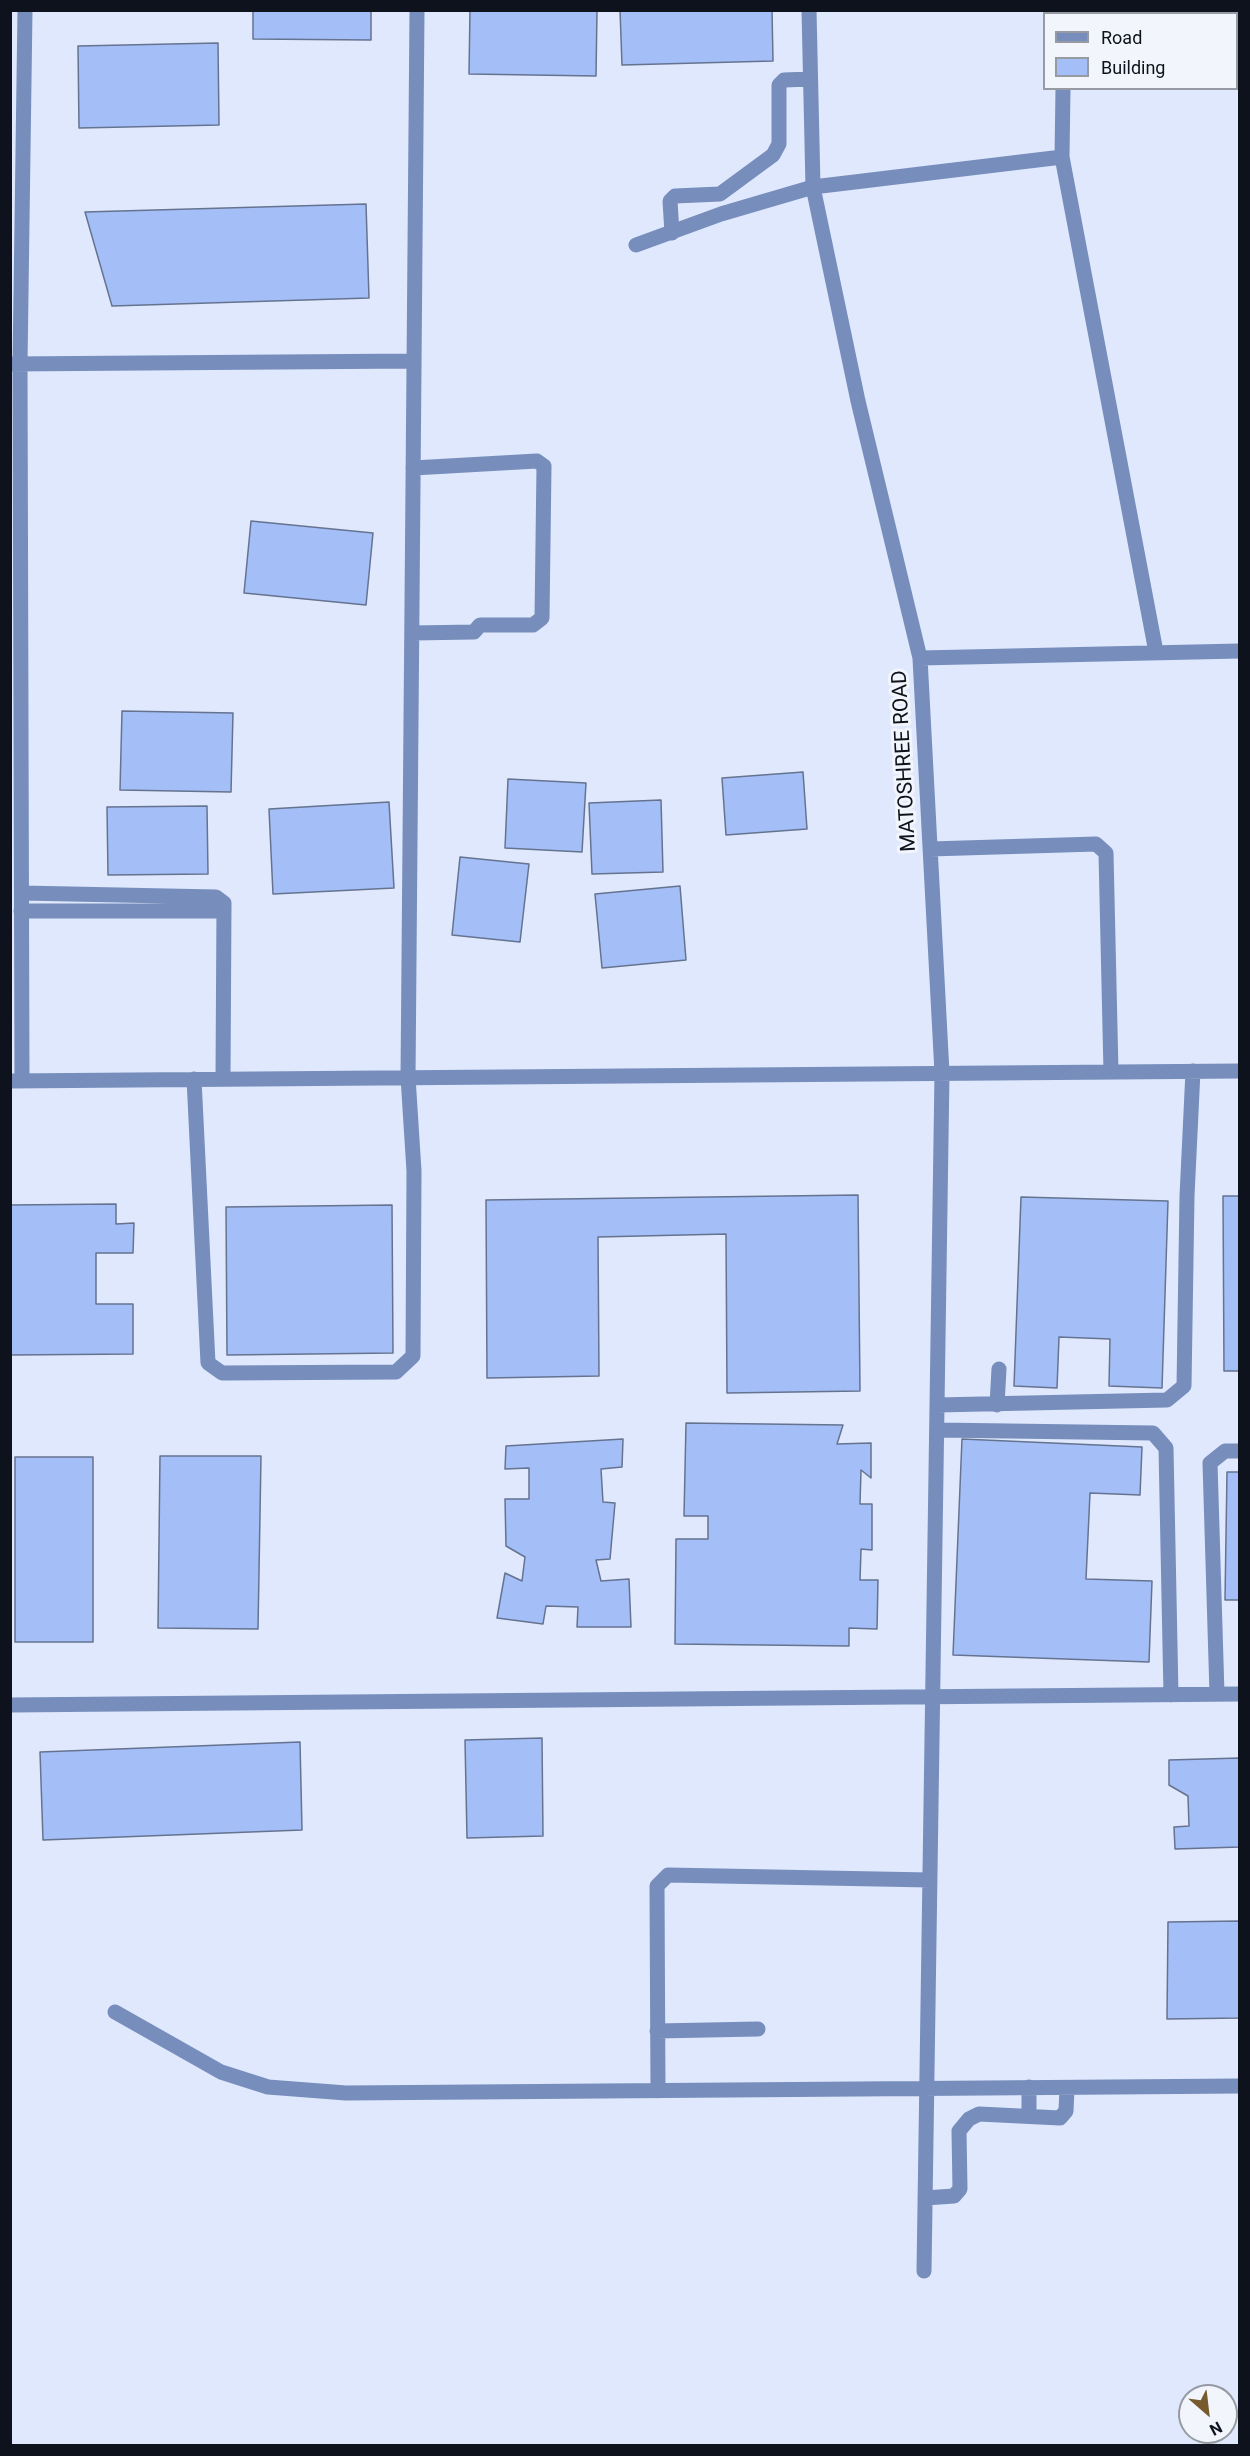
<!DOCTYPE html>
<style>
body{margin:0}
#map{position:relative;width:1250px;height:2456px;overflow:hidden;background:#dfe8fc;font-family:Roboto,sans-serif}
canvas{display:block}
.frame{position:absolute;inset:0;border:12px solid #0d121d;pointer-events:none}
.legend{position:absolute;left:1043px;top:12px;width:195px;height:78px;box-sizing:border-box;background:#f2f5fc;border:2px solid #969aa3;margin:0;padding:8px 10px;list-style:none;font-size:18px;color:#0d121d}
.legend li{display:flex;align-items:center;gap:12px;height:30px}
.legend b{width:30px;border:2px solid #969aa3}
.north{position:absolute;left:1178px;top:2384px;width:60px;height:60px;box-sizing:border-box;background:#f2f5fc;border:2px solid #969aa3;border-radius:50%;rotate:152deg;font-size:16px;font-weight:700;line-height:24px;text-align:center;color:#0d121d}
.north::after{content:'';display:block;margin:auto;width:21px;height:27px;background:#775b2e;clip-path:polygon(50% 0,100% 100%,50% 72%,0 100%)}
</style>
<div id="map">
<canvas width="1250" height="2456"></canvas>
<div class="frame"></div>
<ul class="legend">
<li><b style="height:8px;background:#778dbc"></b>Road</li>
<li><b style="height:16px;background:#a4bff7"></b>Building</li>
</ul>
<div class="north">N</div>
</div>
<script>
const ctx = document.querySelector('canvas').getContext('2d');
ctx.lineJoin = 'round';
function fillPath(path, color) {
  ctx.fillStyle = color;
  ctx.fill(path, 'evenodd');
}
function stroke(path, color, width, dash) {
  ctx.strokeStyle = color;
  ctx.lineWidth = width;
  ctx.lineCap = dash ? 'butt' : 'round';
  ctx.setLineDash(dash || []);
  ctx.stroke(path);
}
function drawText(font, color, halo, rows, align = 'center') {
  ctx.font = font + ' Roboto,sans-serif';
  ctx.lineWidth = 6;
  ctx.setLineDash([]);
  ctx.textBaseline = 'middle';
  ctx.strokeStyle = halo;
  ctx.fillStyle = color;
  for (const [text, x, y, turn = 0] of rows) {
    ctx.save();
    ctx.translate(x, y);
    ctx.rotate((+turn || 0) * Math.PI / 180);
    ctx.textAlign = isNaN(turn) ? turn : align;
    if (halo) ctx.strokeText(text, 0, 0);
    ctx.fillText(text, 0, 0);
    ctx.restore();
  }
}
const building = new Path2D(`
 M 253,10 L 371,10 L 371,40 L 253,39 Z
 M 470,10 L 597,10 L 596,76 L 469,74 Z
 M 620,10 L 772,10 L 773,61 L 622,65 Z
 M 218,43 L 219,125 L 79,128 L 78,46 Z
 M 366,204 L 369,298 L 112,306 L 85,212 Z
 M 251,521 L 373,533 L 366,605 L 244,593 Z
 M 122,711 L 233,713 L 231,792 L 120,790 Z
 M 803,772 L 807,829 L 726,835 L 722,778 Z
 M 508,779 L 586,783 L 582,852 L 505,848 Z
 M 661,800 L 663,872 L 592,874 L 589,803 Z
 M 389,802 L 394,888 L 273,894 L 269,809 Z
 M 207,806 L 208,874 L 108,875 L 107,807 Z
 M 460,857 L 529,864 L 520,942 L 452,935 Z
 M 680,886 L 686,960 L 602,968 L 595,894 Z
 M 858,1195 L 860,1391 L 727,1393 L 726,1234 L 598,1237 L 599,1376 L 487,1378 L 486,1200 Z
 M 1223,1196 L 1240,1196 L 1240,1371 L 1224,1371 Z
 M 1021,1197 L 1168,1201 L 1162,1388 L 1109,1386 L 1110,1339 L 1059,1337 L 1057,1388 L 1014,1386 Z
 M 116,1204 L 116,1224 L 134,1223 L 133,1253 L 96,1253 L 96,1304 L 133,1304 L 133,1354 L 10,1355 L 10,1205 Z
 M 392,1205 L 393,1353 L 227,1355 L 226,1207 Z
 M 686,1423 L 843,1425 L 837,1444 L 871,1443 L 871,1478 L 861,1470 L 860,1504 L 872,1504 L 872,1550 L 861,1549 L 860,1580 L 878,1580 L 877,1629 L 849,1628 L 849,1646 L 675,1644 L 676,1539 L 708,1539 L 708,1516 L 684,1516 Z
 M 623,1439 L 622,1467 L 601,1469 L 603,1502 L 615,1503 L 610,1559 L 596,1560 L 601,1581 L 629,1579 L 631,1627 L 577,1627 L 578,1607 L 546,1606 L 543,1624 L 497,1618 L 505,1573 L 522,1581 L 525,1557 L 506,1546 L 505,1499 L 529,1499 L 529,1468 L 505,1469 L 506,1446 Z
 M 962,1439 L 1142,1447 L 1140,1495 L 1090,1493 L 1086,1579 L 1152,1581 L 1149,1662 L 953,1655 Z
 M 160,1456 L 261,1456 L 258,1629 L 158,1628 Z
 M 15,1457 L 93,1457 L 93,1642 L 15,1642 Z
 M 1227,1472 L 1240,1472 L 1240,1600 L 1225,1600 Z
 M 542,1738 L 543,1836 L 467,1838 L 465,1740 Z
 M 300,1742 L 302,1830 L 43,1840 L 40,1752 Z
 M 1240,1758 L 1240,1847 L 1175,1849 L 1174,1827 L 1189,1826 L 1188,1796 L 1169,1785 L 1169,1760 Z
 M 1240,1921 L 1240,2018 L 1167,2019 L 1168,1922 Z`);
fillPath(building, '#a4bff7');
stroke(building, '#657390', 1.5);
stroke(new Path2D(`
 M 809,10 L 813,187 L 858,401 L 920,658 L 942,1073 L 924,2271
 M 1065,14 L 1065,10
 M 1062,157 L 1063,88
 M 672,233 L 670,201 L 675,196 L 720,194 L 773,155 L 779,144 L 779,85 L 784,80 L 810,79
 M 636,245 L 721,214 L 813,187 L 1062,157 L 1156,652
 M 10,364 L 414,361
 M 412,633 L 474,632 L 480,625 L 533,625 L 542,618 L 544,466 L 537,461 L 413,468
 M 920,658 L 1240,651
 M 930,849 L 1096,844 L 1106,853 L 1111,1072
 M 22,893 L 216,897 L 224,903 L 223,1079
 M 21,911 L 223,911
 M 194,1079 L 208,1363 L 222,1373 L 396,1372 L 413,1356 L 414,1171 L 408,1077 L 417,10
 M 10,1081 L 1240,1071
 M 22,1081 L 20,364 L 25,10
 M 937,1405 L 1167,1400 L 1184,1386 L 1187,1196 L 1193,1071
 M 997,1405 L 999,1369
 M 937,1430 L 1153,1433 L 1166,1448 L 1171,1695
 M 1217,1694 L 1210,1463 L 1225,1451 L 1240,1451
 M 10,1705 L 1240,1694
 M 115,2012 L 221,2072 L 268,2087 L 346,2093 L 1240,2086
 M 657,2031 L 758,2029
 M 1029,2087 L 1029,2116
 M 658,2091 L 657,1886 L 668,1875 L 930,1880
 M 925,2198 L 954,2196 L 960,2189 L 959,2131 L 969,2119 L 979,2114 L 1060,2118 L 1066,2111 L 1067,2088`), '#778dbc', 15);
drawText('21px', '#0d121d', '#f2f5fc', [
 ["MATOSHREE ROAD",905,761,-93]
]);
</script>
